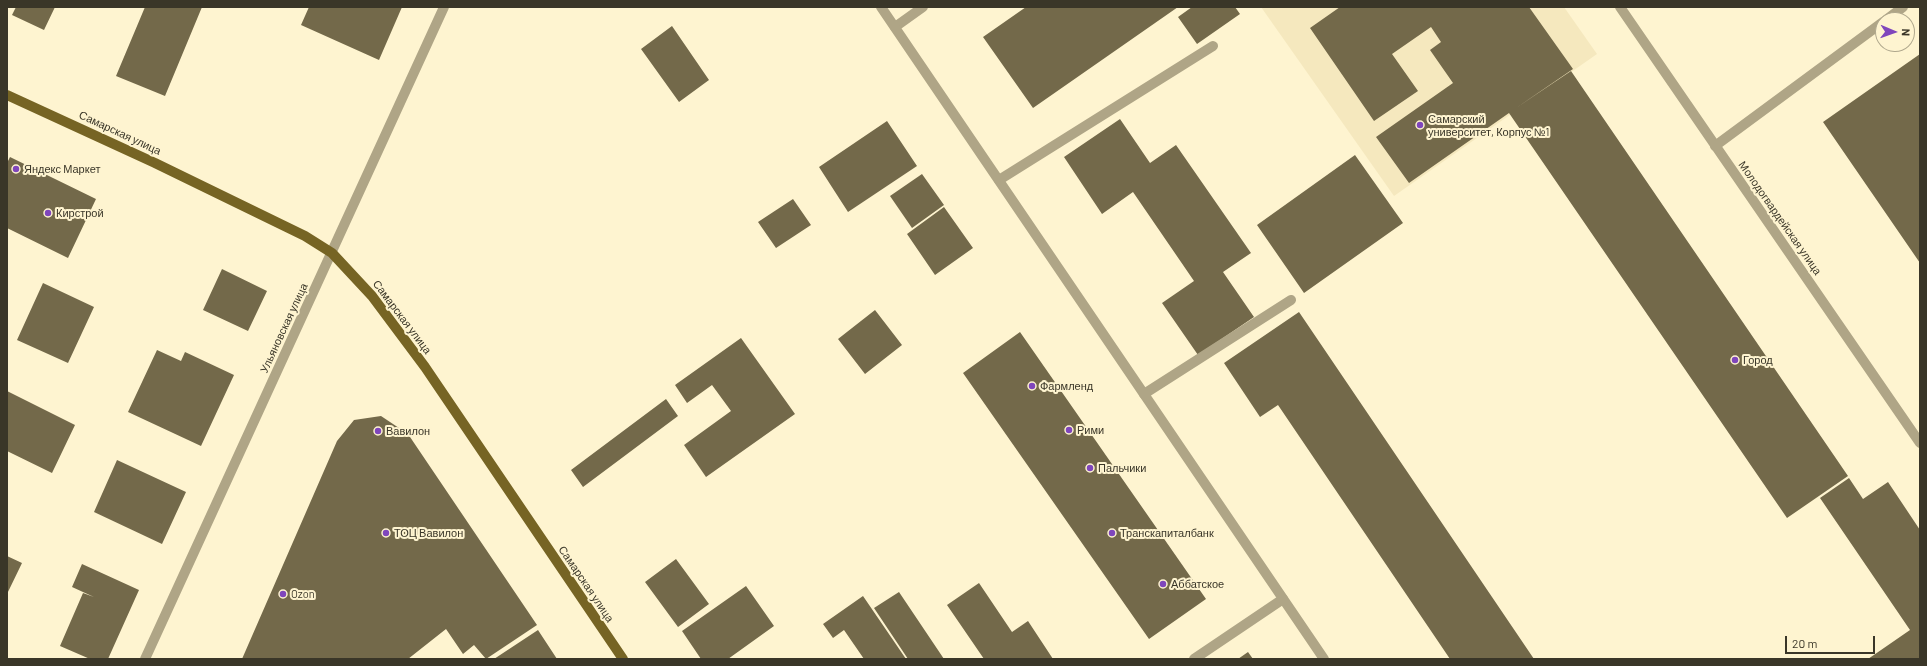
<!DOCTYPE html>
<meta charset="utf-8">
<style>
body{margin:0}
#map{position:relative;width:1927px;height:666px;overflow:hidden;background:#fef4d0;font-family:Barlow,sans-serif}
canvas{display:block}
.frame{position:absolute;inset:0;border:8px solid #3a3628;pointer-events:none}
.north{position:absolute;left:1875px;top:12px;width:40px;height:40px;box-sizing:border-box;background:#fef4d0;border:1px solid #b0a88d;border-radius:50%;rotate:92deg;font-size:11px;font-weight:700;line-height:16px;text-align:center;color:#3a3628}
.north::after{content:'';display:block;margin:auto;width:14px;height:18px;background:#7f46bc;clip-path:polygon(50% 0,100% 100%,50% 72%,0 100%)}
.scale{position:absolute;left:1785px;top:636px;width:90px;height:18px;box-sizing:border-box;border:2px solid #3a3628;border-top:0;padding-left:5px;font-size:12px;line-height:14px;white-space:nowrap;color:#3a3628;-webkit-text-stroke:3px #fef4d0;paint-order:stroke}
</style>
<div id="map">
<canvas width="1927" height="666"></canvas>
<div class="frame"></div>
<div class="north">N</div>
<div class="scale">20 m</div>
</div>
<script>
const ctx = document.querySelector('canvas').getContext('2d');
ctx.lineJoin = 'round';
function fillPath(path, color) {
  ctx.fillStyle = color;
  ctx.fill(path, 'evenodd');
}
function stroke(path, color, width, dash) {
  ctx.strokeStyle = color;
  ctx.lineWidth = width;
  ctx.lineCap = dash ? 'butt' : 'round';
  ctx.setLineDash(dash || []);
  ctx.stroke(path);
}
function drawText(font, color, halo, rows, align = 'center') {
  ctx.font = font + ' Barlow,sans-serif';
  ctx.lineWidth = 4;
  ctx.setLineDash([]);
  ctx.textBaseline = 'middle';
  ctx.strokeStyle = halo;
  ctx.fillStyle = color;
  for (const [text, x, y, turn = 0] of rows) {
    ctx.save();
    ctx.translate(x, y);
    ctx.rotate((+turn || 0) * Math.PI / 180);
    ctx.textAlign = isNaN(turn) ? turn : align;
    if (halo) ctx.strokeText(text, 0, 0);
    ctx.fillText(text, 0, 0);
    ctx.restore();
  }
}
fillPath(new Path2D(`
 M 1261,7 L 1564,7 L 1597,54 L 1394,196 Z`), '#f5e8be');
fillPath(new Path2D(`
 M 16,7 L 55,7 L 44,30 L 12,15 Z
 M 145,7 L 202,7 L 165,96 L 116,76 Z
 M 309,7 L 402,7 L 379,60 L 301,25 Z
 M 1026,7 L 1178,7 L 1033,108 L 983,37 Z
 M 1192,7 L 1235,7 L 1240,14 L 1197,44 L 1178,17 Z
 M 1340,7 L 1529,7 L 1573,69 L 1516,108 L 1571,71 L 1848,476 L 1787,518 L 1509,113 L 1409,183 L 1376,137 L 1453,83 L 1430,50 L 1441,42 L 1431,27 L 1392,54 L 1418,91 L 1374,121 L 1310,28 Z
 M 672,26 L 709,80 L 679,102 L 641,49 Z
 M 1920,54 L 1920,263 L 1823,122 Z
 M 1120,119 L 1150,163 L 1176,145 L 1251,253 L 1223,272 L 1254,317 L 1198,355 L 1162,303 L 1194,281 L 1133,192 L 1102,214 L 1064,157 Z
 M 887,121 L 917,166 L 848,212 L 819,167 Z
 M 1355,155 L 1403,223 L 1304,293 L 1257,225 Z
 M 10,157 L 96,199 L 68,258 L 7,228 L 7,163 Z
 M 922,174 L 944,205 L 912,228 L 890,196 Z
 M 793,199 L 811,225 L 776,248 L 758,222 Z
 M 944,207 L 973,248 L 935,275 L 907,234 Z
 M 222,269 L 267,291 L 248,331 L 203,310 Z
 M 43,283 L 94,307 L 68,363 L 17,340 Z
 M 875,310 L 902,345 L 865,374 L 838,339 Z
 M 1299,312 L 1534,659 L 1450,659 L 1278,405 L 1260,417 L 1224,363 Z
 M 1020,332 L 1206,599 L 1149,639 L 963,373 Z
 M 741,338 L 795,414 L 706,477 L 684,445 L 731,411 L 712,385 L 687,403 L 675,385 Z
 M 157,350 L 181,361 L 185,352 L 234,375 L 201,446 L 128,412 Z
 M 7,391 L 75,425 L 52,473 L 7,451 Z
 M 666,399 L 678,416 L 583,487 L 571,470 Z
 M 381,416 L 408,434 L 537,625 L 486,659 L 474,645 L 463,654 L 446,629 L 408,659 L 242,659 L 337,441 L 354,420 Z
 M 117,460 L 186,492 L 162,544 L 94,512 Z
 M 1849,478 L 1863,499 L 1888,482 L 1920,530 L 1920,659 L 1868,659 L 1910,630 L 1820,498 Z
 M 7,556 L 22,563 L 7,594 Z
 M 676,559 L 709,604 L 678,627 L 645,582 Z
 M 82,564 L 139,590 L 108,659 L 90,659 L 60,646 L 83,593 L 94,597 L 72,587 Z
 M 979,583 L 1012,632 L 1028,621 L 1053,659 L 984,659 L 947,605 Z
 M 746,586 L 774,626 L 728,659 L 701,659 L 682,631 Z
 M 899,592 L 944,659 L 908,659 L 874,608 Z
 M 863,596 L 906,659 L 864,659 L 844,630 L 833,638 L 823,624 Z
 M 538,630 L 557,659 L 494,659 Z
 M 1248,652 L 1253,659 L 1238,659 Z`), '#73694a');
stroke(new Path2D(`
 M 1886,20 L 1903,7
 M 1715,146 L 1883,22
 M 999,180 L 1213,46
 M 1144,394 L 1291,300
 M 1194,659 L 1283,599`), '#afa586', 10);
stroke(new Path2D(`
 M 1620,7 L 1920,443
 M 895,27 L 923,7
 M 145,659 L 444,7`), '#afa586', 10);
stroke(new Path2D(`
 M 881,7 L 1324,659`), '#afa586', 10);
stroke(new Path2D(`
 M 7,95 L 155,163 L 305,236 L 332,253 L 372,296 L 425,367 L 623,659`), '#766424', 10);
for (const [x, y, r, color] of [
 [1420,125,4,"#7f46bc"],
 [16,169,4,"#7f46bc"],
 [48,213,4,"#7f46bc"],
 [1735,360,4,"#7f46bc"],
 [1032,386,4,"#7f46bc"],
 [1069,430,4,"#7f46bc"],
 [378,431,4,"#7f46bc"],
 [1090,468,4,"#7f46bc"],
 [386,533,4,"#7f46bc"],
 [1112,533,4,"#7f46bc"],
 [1163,584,4,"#7f46bc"],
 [283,594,4,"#7f46bc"]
]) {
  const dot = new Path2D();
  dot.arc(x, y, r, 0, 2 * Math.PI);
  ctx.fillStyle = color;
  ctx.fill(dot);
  stroke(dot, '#fef4d0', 1.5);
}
drawText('11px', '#3a3628', '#fef4d0', [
 ["Самарский",1428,119],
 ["университет, Корпус №1",1428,132],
 ["Яндекс Маркет",24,169],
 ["Кирстрой",56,213],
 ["Город",1743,360],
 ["Фармленд",1040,386],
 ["Рими",1077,430],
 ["Вавилон",386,431],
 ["Пальчики",1098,468],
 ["ТОЦ Вавилон",394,533],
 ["Транскапиталбанк",1120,533],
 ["Аббатское",1171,584],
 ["Ozon",291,594]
], 'left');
drawText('11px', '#3a3628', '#fef4d0', [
 ["Самарская улица",120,133,25],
 ["Молодогвардейская улица",1780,218,55],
 ["Самарская улица",402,317,53],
 ["Ульяновская улица",284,328,-65],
 ["Самарская улица",586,584,56]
]);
</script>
